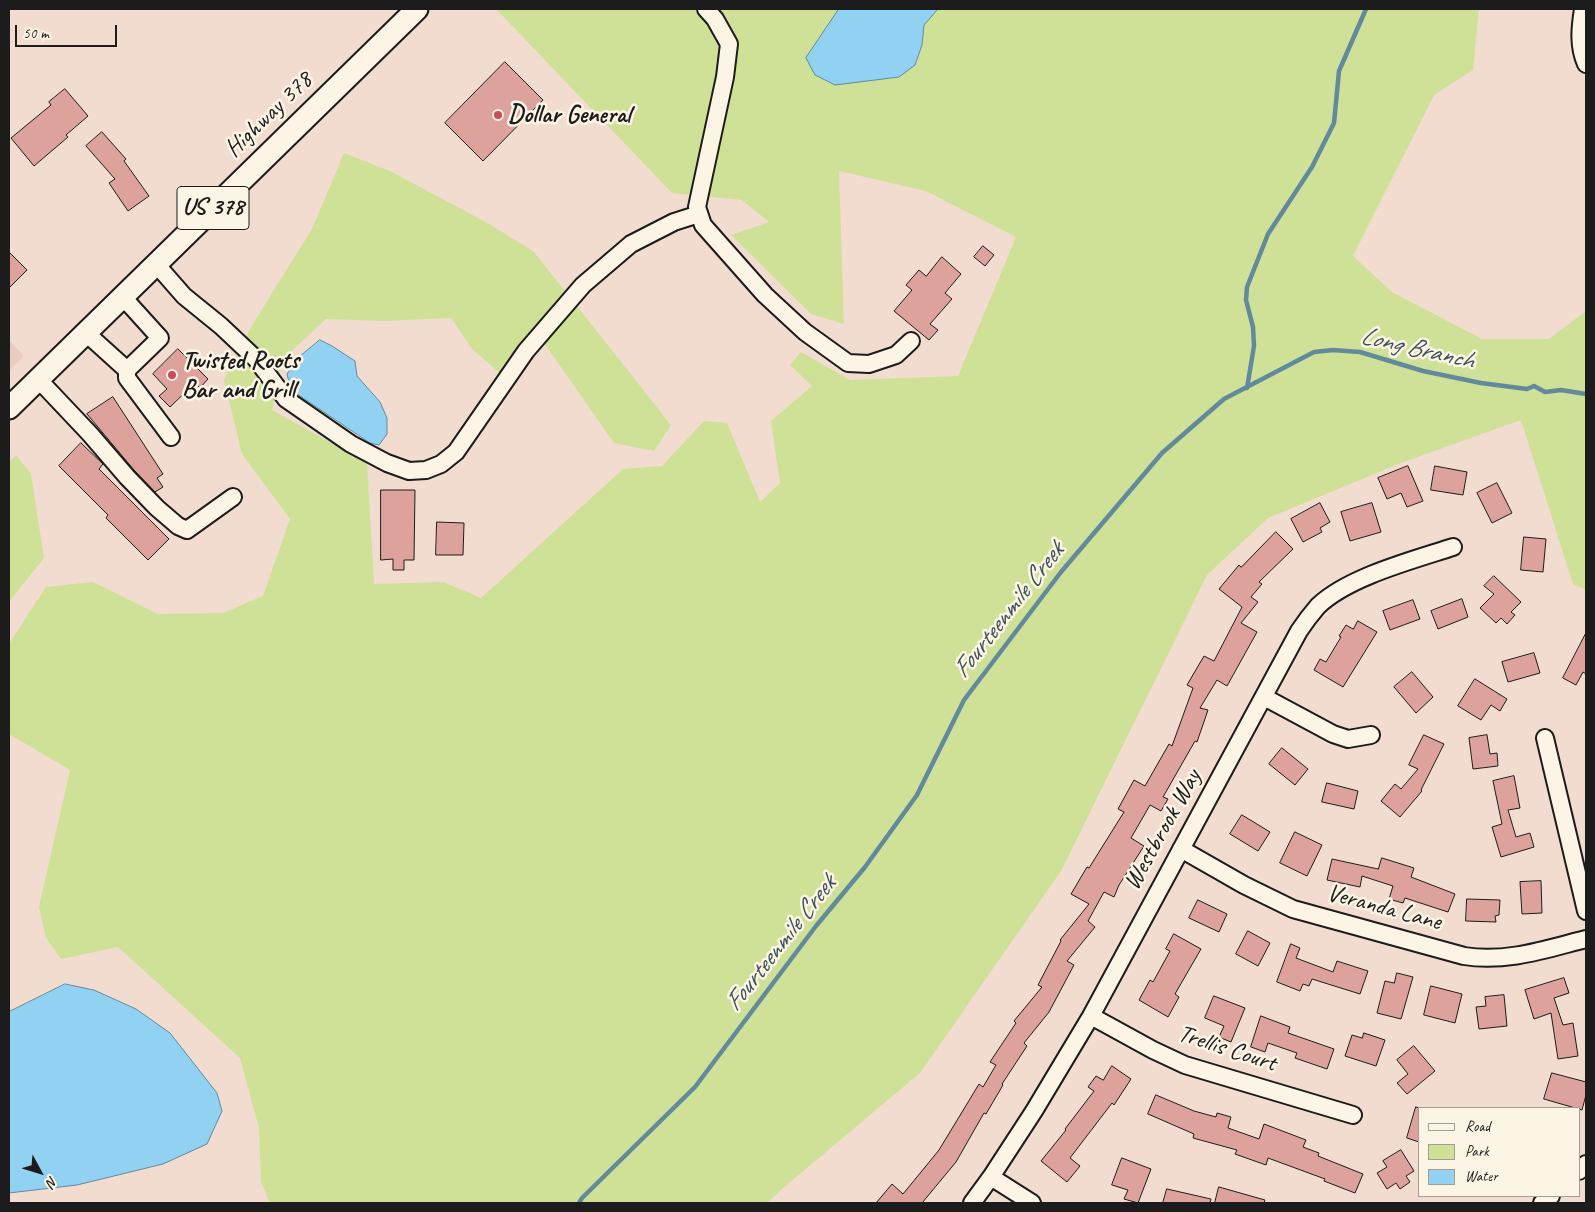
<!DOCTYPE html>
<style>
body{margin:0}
#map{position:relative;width:1595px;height:1212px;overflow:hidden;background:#f2dccf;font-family:Caveat,sans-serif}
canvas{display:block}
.frame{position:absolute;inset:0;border:10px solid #1c1c1c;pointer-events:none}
.legend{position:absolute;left:1418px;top:1107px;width:162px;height:90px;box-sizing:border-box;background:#fcf5e5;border:1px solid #a29e95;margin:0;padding:6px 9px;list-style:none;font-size:15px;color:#1c1c1c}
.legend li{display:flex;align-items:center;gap:10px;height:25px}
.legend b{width:25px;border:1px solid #a29e95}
.north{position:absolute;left:15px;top:1147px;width:50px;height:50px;-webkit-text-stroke:4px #fcf5e5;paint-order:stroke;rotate:129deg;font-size:14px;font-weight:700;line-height:20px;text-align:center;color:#1c1c1c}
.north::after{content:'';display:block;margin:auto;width:18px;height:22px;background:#1c1c1c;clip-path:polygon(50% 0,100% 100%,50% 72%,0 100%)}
.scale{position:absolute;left:15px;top:25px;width:102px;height:22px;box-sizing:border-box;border:2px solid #1c1c1c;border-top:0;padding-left:6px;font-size:15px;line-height:18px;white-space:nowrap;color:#1c1c1c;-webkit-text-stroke:4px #fcf5e5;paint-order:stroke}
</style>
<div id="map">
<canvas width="1595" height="1212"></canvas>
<div class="frame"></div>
<ul class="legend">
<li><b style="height:6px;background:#fcf5e5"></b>Road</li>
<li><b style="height:14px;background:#cee196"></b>Park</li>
<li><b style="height:14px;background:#91d2f3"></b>Water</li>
</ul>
<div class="north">N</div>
<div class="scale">50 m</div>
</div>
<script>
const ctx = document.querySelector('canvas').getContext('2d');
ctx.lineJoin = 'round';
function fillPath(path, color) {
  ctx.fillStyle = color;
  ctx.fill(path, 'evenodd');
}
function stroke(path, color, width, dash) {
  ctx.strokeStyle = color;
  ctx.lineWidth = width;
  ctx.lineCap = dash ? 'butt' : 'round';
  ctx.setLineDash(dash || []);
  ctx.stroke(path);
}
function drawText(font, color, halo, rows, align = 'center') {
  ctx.font = font + ' Caveat,sans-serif';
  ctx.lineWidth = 5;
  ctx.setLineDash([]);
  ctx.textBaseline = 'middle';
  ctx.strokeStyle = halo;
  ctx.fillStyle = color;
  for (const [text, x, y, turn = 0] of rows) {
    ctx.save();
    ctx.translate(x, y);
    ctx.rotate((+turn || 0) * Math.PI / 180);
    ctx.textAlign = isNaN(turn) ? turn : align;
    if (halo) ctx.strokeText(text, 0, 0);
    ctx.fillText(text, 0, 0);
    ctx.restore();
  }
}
fillPath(new Path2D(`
 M 9,340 L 24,356 L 9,371 Z`), '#ebcbbf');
fillPath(new Path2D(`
 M 496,9 L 1479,9 L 1473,70 L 1434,95 L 1353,256 L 1392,292 L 1482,339 L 1549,339 L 1586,311 L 1586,590 L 1573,584 L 1521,420 L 1401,463 L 1268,518 L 1207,575 L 1061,871 L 920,1073 L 783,1188 L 767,1203 L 270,1203 L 261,1182 L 259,1128 L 240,1058 L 118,947 L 61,959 L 46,938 L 39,907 L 70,770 L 9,734 L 9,644 L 46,587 L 93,582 L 158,614 L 223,613 L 263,596 L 290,519 L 242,454 L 224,380 L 251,327 L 312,229 L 344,153 L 390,171 L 491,225 L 534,252 L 671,425 L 654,451 L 614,443 L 544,343 L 508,380 L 472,349 L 451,318 L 385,321 L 326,319 L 283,359 L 272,410 L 367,463 L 374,584 L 443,582 L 481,598 L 623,469 L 662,466 L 704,421 L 727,423 L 760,502 L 780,483 L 771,421 L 812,386 L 790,365 L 801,352 L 850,380 L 958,376 L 1016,237 L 926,191 L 839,171 L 844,324 L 811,314 L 731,235 L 769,222 L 742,200 L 672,193 Z
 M 16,455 L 31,474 L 44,558 L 9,602 L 9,462 Z`), '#cee196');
const water = new Path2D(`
 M 839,9 L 938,9 L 924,25 L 922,45 L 915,65 L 899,77 L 835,85 L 815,75 L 806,58 Z
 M 320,340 L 332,346 L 355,361 L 357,376 L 380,402 L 387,418 L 387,434 L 379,445 L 370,443 L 291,390 L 287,374 L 299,357 Z
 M 65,984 L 94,990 L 136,1009 L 170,1033 L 217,1093 L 222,1111 L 207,1144 L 163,1164 L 77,1185 L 9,1193 L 9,1012 Z`);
fillPath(water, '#91d2f3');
stroke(water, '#62899d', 1);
stroke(new Path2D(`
 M 1247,388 L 1254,346 L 1253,327 L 1246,300 L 1247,287 L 1268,234 L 1312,167 L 1334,123 L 1339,71 L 1366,9
 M 579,1203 L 582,1198 L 695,1087 L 816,926 L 865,867 L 917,795 L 964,700 L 1061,572 L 1162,453 L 1224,399 L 1314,352 L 1333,350 L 1360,352 L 1423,371 L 1481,383 L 1527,389 L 1534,386 L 1545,392 L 1561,390 L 1586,394`), '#62899d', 4.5);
const building = new Path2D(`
 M 505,62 L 543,100 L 483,161 L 445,123 Z
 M 65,89 L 88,116 L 66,135 L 68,137 L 34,166 L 11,138 L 51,105 L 49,102 Z
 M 102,132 L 126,159 L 124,161 L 149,196 L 128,211 L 109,183 L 115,179 L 86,146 Z
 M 983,246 L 994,255 L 985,266 L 974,257 Z
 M 9,252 L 27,270 L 9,288 Z
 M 942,257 L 961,274 L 945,293 L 952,299 L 930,324 L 938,330 L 929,340 L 894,311 L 912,290 L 906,285 L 919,270 L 926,276 Z
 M 178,349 L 208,379 L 200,388 L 195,383 L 170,407 L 159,396 L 167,389 L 153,374 Z
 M 113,397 L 163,474 L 157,478 L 163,487 L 155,492 L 134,470 L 87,414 Z
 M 81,443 L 103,464 L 99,469 L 169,539 L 148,560 L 106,518 L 108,515 L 59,466 Z
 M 1408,466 L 1423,501 L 1407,507 L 1401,493 L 1387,499 L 1378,478 Z
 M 1435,466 L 1467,472 L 1463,495 L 1431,490 Z
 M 1497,483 L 1512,513 L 1492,523 L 1477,493 Z
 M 381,490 L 415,490 L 414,560 L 404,560 L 404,570 L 393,570 L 393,559 L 381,560 Z
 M 1320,503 L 1330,522 L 1320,528 L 1322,532 L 1303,542 L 1291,519 Z
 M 1372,503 L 1381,532 L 1350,541 L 1341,512 Z
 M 437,522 L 464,523 L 463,555 L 436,555 Z
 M 1276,532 L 1293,549 L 1259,582 L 1262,584 L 1251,597 L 1258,602 L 1241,623 L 1257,632 L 1227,686 L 1217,680 L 1200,708 L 1208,710 L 1197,742 L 1195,741 L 1163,797 L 1168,799 L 1161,811 L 1150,805 L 1131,838 L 1144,846 L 1119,885 L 1114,897 L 1104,892 L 1088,921 L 1095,927 L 1067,961 L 1074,965 L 1049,1012 L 1024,1043 L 1027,1046 L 1002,1084 L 1003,1085 L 986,1114 L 984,1113 L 956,1162 L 922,1203 L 876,1203 L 892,1184 L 903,1194 L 939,1150 L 979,1084 L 983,1087 L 996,1065 L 990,1062 L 1016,1023 L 1014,1021 L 1042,987 L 1038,985 L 1061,941 L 1060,940 L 1089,904 L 1071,894 L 1087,867 L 1089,868 L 1124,812 L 1118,809 L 1134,780 L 1145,786 L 1169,744 L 1172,746 L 1193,688 L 1187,685 L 1204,656 L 1214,661 L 1242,607 L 1219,589 L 1239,565 L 1241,567 Z
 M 1524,537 L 1546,539 L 1543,572 L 1521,570 Z
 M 1494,576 L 1521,602 L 1511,612 L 1515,615 L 1507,624 L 1501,618 L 1496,623 L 1480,608 L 1494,594 L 1484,586 Z
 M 1462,599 L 1468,617 L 1438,629 L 1431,611 Z
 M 1413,600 L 1420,619 L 1390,630 L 1383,611 Z
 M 1358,621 L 1377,632 L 1343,687 L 1314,670 L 1320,659 L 1326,662 L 1341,637 L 1339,636 L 1346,625 L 1353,629 Z
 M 1586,633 L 1586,674 L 1583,672 L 1576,685 L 1563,678 Z
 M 1534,653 L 1540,673 L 1508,682 L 1502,662 Z
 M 1412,672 L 1433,697 L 1416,713 L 1394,687 Z
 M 1475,679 L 1507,699 L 1500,711 L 1491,705 L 1481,720 L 1458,706 Z
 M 1424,735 L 1444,744 L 1421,790 L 1422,791 L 1400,817 L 1381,801 L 1395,784 L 1401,789 L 1418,769 L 1409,765 Z
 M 1487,735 L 1490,754 L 1497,753 L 1498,766 L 1473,769 L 1469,738 Z
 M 1282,748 L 1308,769 L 1295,785 L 1269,764 Z
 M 1514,776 L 1520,808 L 1508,810 L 1516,837 L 1530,833 L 1534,847 L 1501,857 L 1492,827 L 1502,824 L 1493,781 Z
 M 1327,783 L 1358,791 L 1354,809 L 1322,802 Z
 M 1242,815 L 1270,832 L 1258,851 L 1230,834 Z
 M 1295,832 L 1322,845 L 1307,876 L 1280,863 Z
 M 1382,858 L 1414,868 L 1411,877 L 1455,894 L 1448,912 L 1405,898 L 1403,903 L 1389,899 L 1393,886 L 1362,876 L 1360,887 L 1327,880 L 1332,859 L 1378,869 Z
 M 1541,881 L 1542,913 L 1522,914 L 1520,882 Z
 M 1467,899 L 1500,900 L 1499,915 L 1495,916 L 1496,922 L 1466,921 Z
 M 1198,900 L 1227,914 L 1219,932 L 1189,918 Z
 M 1248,931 L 1270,943 L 1258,966 L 1236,954 Z
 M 1174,934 L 1201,949 L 1175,994 L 1179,997 L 1168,1017 L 1139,1000 L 1150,980 L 1153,982 L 1170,951 L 1166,949 Z
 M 1291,944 L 1300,948 L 1296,958 L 1333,972 L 1337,961 L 1368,971 L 1360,994 L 1312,979 L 1309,986 L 1303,984 L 1300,991 L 1277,982 Z
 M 1397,973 L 1413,977 L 1401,1019 L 1377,1013 L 1385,981 L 1394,983 Z
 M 1564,978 L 1569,993 L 1554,998 L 1563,1025 L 1573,1023 L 1578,1056 L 1558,1059 L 1551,1013 L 1534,1019 L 1525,990 Z
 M 1431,986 L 1462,994 L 1455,1023 L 1424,1015 Z
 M 1504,995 L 1507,1026 L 1479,1029 L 1476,1007 L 1486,1006 L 1485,997 Z
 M 1214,996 L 1245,1008 L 1231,1042 L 1219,1037 L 1224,1026 L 1205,1018 Z
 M 1261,1016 L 1290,1027 L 1288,1033 L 1334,1049 L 1327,1069 L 1295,1058 L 1297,1053 L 1268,1043 L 1265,1052 L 1251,1047 Z
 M 1364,1033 L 1385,1040 L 1376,1066 L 1345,1056 L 1352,1035 L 1362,1038 Z
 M 1414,1046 L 1435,1071 L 1407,1094 L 1397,1083 L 1408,1074 L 1397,1060 Z
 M 1112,1066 L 1131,1079 L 1114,1105 L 1112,1103 L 1070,1158 L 1080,1166 L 1067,1182 L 1041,1161 L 1066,1130 L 1065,1129 L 1094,1091 L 1088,1087 L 1096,1076 L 1103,1080 Z
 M 1552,1073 L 1586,1082 L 1586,1095 L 1582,1110 L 1544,1099 Z
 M 1156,1095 L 1194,1111 L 1216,1117 L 1217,1113 L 1231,1117 L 1228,1128 L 1259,1139 L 1264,1124 L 1306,1140 L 1303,1147 L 1319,1153 L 1318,1156 L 1363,1174 L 1355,1193 L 1324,1181 L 1325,1179 L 1268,1158 L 1266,1165 L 1235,1154 L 1237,1150 L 1193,1138 L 1194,1134 L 1148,1114 Z
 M 1416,1107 L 1419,1108 L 1419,1142 L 1407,1138 Z
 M 1401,1150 L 1414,1171 L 1406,1176 L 1410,1182 L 1400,1189 L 1396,1183 L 1387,1189 L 1377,1173 L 1387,1167 L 1383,1161 Z
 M 1122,1158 L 1151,1169 L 1138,1203 L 1124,1199 L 1128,1190 L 1112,1185 Z
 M 1219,1187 L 1265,1200 L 1264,1203 L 1215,1203 Z
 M 1167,1189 L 1211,1199 L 1210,1203 L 1163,1203 Z`);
fillPath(building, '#dca29b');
stroke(building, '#1c1c1c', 1);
const minor = new Path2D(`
 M 706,9 L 715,19 L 729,44 L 725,77 L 697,207 L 703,225 L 765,295 L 805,332 L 848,363 L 869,364 L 896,355 L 911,341
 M 1583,9 C 1580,28 1578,46 1586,64
 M 156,264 L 184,296 L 221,326 L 256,359 L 286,399 L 351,444 L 387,463 L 409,471 L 426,470 L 441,464 L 456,452 L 526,351 L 583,285 L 631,244 L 674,222 L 699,214
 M 85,332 L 127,370 L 160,338 L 122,296
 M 127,370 L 127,378 L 171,437
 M 38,379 L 90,434 L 127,477 L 157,508 L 178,526 L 187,530 L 233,497
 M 1264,697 L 1333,734 L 1348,739 L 1371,735
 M 1545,738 L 1586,911
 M 1181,849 L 1244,885 L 1293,909 L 1464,956 C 1506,963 1546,949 1586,939
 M 1091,1016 L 1153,1050 L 1185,1065 L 1353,1115
 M 1579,1171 L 1586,1164
 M 991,1177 L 1032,1203
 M 972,1203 L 991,1177 L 1034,1111 L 1091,1016 L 1299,631 C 1305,622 1311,614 1318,606 C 1348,577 1413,560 1453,547
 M 1542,1203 L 1551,1196`);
const major = new Path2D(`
 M 9,408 L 417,9`);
stroke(minor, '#1c1c1c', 20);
stroke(major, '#1c1c1c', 25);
stroke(minor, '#fcf5e5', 16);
stroke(major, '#fcf5e5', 21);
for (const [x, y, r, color] of [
 [498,115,5,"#d1495b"],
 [172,375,5,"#d1495b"]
]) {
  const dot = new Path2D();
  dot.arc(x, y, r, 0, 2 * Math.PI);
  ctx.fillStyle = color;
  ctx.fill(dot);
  stroke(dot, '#fcf5e5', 2);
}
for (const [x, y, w] of [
 [213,208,72]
]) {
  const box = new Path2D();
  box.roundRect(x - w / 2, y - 21.5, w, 43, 4);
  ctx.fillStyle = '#fcf5e5';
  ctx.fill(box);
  stroke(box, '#1c1c1c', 1);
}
drawText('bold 24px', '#1c1c1c', null, [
 ["US 378",213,208]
]);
drawText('25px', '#1c1c1c', '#fcf5e5', [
 ["Highway 378",269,115,-44],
 ["Westbrook Way",1163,830,-61],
 ["Veranda Lane",1384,908,15],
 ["Trellis Court",1227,1049,18]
]);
drawText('bold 25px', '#1c1c1c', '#fcf5e5', [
 ["Dollar General",508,115],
 ["Twisted Roots",182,361],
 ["Bar and Grill",182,390]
], 'left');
drawText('italic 26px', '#3f535c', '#fcf5e5', [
 ["Long Branch",1417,349,13],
 ["Fourteenmile Creek",1009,611,-52],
 ["Fourteenmile Creek",781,944,-52]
]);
</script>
